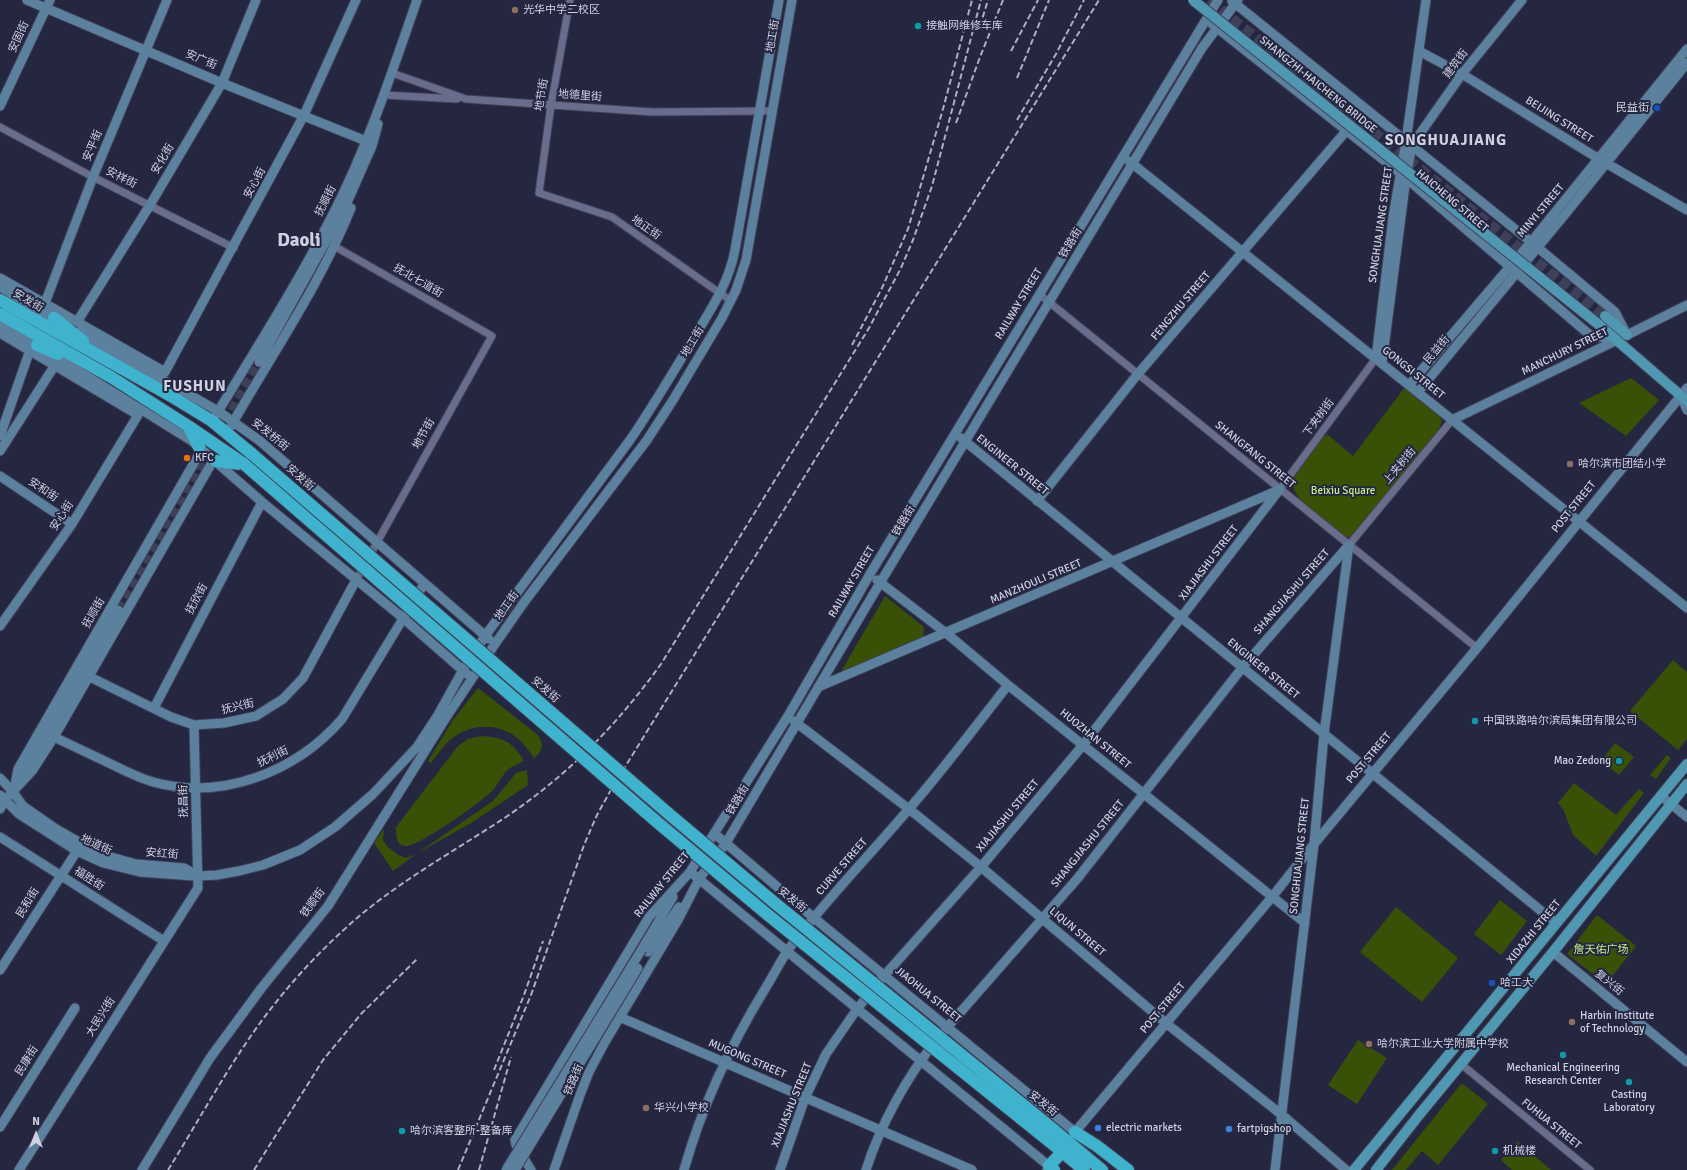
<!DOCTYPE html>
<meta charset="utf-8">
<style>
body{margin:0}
#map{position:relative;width:1687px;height:1170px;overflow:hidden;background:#252741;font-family:Signika,sans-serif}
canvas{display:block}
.north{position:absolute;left:16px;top:1114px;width:40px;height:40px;-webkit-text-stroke:3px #252741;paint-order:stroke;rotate:0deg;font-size:11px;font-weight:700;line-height:16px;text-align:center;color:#cfd1e2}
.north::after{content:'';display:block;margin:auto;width:14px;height:18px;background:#cfd1e2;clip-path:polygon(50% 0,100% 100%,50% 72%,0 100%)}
</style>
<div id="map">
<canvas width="1687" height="1170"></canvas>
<div class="north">N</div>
</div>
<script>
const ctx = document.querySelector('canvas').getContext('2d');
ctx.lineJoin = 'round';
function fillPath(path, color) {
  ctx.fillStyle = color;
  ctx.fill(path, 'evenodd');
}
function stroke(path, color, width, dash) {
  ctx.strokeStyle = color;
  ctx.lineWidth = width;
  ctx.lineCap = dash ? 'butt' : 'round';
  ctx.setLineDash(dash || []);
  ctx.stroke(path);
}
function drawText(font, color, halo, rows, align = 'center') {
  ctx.font = font + ' Signika,"Noto Sans SC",sans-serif';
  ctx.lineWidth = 4;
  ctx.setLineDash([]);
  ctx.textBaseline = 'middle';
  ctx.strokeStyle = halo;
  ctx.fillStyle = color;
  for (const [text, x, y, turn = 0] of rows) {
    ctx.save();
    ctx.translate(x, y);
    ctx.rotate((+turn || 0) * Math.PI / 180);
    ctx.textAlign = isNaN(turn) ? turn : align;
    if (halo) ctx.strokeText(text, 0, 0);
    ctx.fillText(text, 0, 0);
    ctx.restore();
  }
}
fillPath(new Path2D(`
 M 1631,378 L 1659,400 L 1626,436 L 1579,403 Z
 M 1405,387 L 1438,413 L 1442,421 L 1438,431 L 1357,532 L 1352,537 L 1343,537 C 1326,523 1283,498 1295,472 C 1300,461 1318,444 1327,434 L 1353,456 Z
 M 885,596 L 924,627 L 923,640 L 839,675 Z
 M 1673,660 L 1687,672 L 1687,739 L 1678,750 L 1630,711 Z
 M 478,688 L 538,735 C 544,744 543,752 534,758 C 529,751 523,742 516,737 C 497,722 469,724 451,739 C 443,746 437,755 431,763 L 428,761 L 453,720 Z
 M 482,736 C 504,738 513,742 524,761 C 520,763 514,765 510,768 C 502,774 498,785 491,792 C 481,802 418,847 406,846 C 396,846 396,835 396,827 L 458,746 L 468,739 Z
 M 1615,743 L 1634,757 L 1619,775 L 1601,761 Z
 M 1667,755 L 1671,758 L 1656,779 L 1650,775 Z
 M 527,770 L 528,785 L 471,823 L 416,854 L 393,871 L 374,843 L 384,829 L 383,840 L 387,846 L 400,856 L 406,858 L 416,854 L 493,801 L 516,773 Z
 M 1574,783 L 1616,815 L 1639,789 L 1644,793 L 1596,856 L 1573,835 L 1564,811 L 1558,803 Z
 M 1500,900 L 1527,921 L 1501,955 L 1474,934 Z
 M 1396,907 L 1458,958 L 1422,1002 L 1360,952 Z
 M 1597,915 L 1636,946 L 1606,984 L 1567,954 Z
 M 1358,1040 L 1387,1058 L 1357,1104 L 1328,1085 Z
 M 1461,1084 L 1466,1086 L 1488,1104 L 1438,1165 L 1422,1151 L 1406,1170 L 1392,1170 Z
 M 1517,1141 L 1551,1170 L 1512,1170 L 1501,1160 Z`), '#395107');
stroke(new Path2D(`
 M 118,610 L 259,362`), '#3e4059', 9, [9, 4.5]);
stroke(new Path2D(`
 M 1209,0 L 1605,316`), '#3e4059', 10, [10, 5]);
const street = new Path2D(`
 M 570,0 L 551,105 L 539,193 L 612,217 L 731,301
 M 392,73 L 466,99 L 652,112 L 772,111
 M 384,95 L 457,99
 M 0,127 L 93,177 L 234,248
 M 334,246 L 492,336 L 356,580
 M 1039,294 L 1477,648
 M 1280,489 L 1376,358
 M 1349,545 L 1452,420
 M 1461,1064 L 1590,1170`);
const secondary = new Path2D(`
 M 27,0 L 222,83 L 366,141
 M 1232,1 L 1531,242 L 1615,312 L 1627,335 L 1687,305
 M 1212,24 L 1400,173 L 1590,335 L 1617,340
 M 1419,51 L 1462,74 L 1599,159 L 1687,210
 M 0,106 L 50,0
 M 1129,161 L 1687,608
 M 0,278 L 165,372 L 304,115 L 356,0
 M 0,287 L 58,321
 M 45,303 L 93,177 L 167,0
 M 77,322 L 150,205 L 222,83 L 256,0
 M 0,324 L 37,345 L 192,441 L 262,502 L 403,618 L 467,674
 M 78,332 L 218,411 L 260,441 L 489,639
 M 0,333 L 138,415 L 72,524 L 0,626
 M 1376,358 L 1393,217 L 1406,141 L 1426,0
 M 259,362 L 346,205 L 372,146 L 378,124
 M 1382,363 L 1406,178 L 1412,145 L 1462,74 L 1522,0
 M 1409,385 L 1531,242 L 1687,49
 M 1418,392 L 1567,212 L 1687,63
 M 1681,396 L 1687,410
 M 216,415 C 256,349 298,283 333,214 C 368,146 392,72 417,0
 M 1452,420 L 1617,340
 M 231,426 C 272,354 320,285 351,208
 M 0,436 L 30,350
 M 961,438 L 1556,923
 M 0,451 L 55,365
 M 0,476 L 72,524
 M 1037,501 L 1137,375 L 1347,130
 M 877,580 L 946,633 L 1008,685 L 1305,923
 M 88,676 L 171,717 L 194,725 L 224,723 L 256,716 L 283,699 L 303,678 L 356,580
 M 818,687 L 1279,490
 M 154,708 L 262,502
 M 794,721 L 909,809 L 981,867 L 1167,1024 L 1282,1115 L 1346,1170
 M 54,737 C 73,746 92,755 111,764 C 125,771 139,778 153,782 C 222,801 296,772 342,719 L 424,584
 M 0,778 L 13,792 L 23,806 L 56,829 L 100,854 L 136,864 L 184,868 L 198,876 L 217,875 L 239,871 L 263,865 L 300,850 L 335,827 L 373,794 L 417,747 L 438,715 L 463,670 L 485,636 L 630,440 C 652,408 672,374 692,341 C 710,310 728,286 735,250 L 779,0
 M 21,778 L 118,610
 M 14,790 L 18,769 L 202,449
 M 0,795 L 19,814 L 77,851 L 103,863 L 140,872 L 194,876
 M 1661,796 L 1687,817
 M 0,809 L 5,800 L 32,771 L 54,737 L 214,459
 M 715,834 L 814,918 L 1075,1132 L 1272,897 L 1314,844 L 1477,648 L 1687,388
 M 0,837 L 164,941
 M 694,875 L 1049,1166 L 1047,1170
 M 642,949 L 673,897
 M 648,952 L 679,907
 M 1553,952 L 1687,1062
 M 0,970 L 77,851
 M 622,1018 L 972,1170
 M 944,1031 L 1077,879 L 1242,668 L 1349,545
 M 0,1127 L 75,1008
 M 19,1170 L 198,888 L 194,725
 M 142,1170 L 210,1058 L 263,986 L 328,906 L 445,719 L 495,644 L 525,601 L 647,440 L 673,400 L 722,318 L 736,290 L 746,260 L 792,0
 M 531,1170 L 516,1145 L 515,1140 L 649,917 L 690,872 L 788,716 L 870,574 L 1218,0
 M 554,1170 L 580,1095 L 589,1072 L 605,1042 L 678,920 L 699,879 L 726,843 L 880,583 L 1202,48 L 1238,0
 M 684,1170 C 702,1106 730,1046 765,989 C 773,976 780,962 788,950 C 825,901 868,857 908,810 C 943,770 975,727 1008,685
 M 780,1170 L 805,1098 L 826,1054 L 857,1009 L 884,976 L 981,867 L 1083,745 L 1280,489
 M 866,1170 C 880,1126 906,1078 935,1042
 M 1275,1170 L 1314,844 L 1324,734 L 1349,545`);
const primary = new Path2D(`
 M 1605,316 L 1627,335
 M 1598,324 L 1687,401
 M 1354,1170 L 1687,764
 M 1376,1170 L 1419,1115 L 1553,952 L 1687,784`);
const highway = new Path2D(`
 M 0,300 L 171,396 L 212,421 L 252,454
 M 0,314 L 111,377 L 188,426 L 244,464
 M 54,318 L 83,341
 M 37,345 L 58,354
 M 190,429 L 199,447
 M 216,461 L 241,464
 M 1054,1130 L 1102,1170
 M 1075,1132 L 1097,1146 L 1128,1170
 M 1049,1141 L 1084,1170
 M 1054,1170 L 1049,1166 L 1062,1152`);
stroke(street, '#414158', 9);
stroke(secondary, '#414158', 11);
stroke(primary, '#414158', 12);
stroke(highway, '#414158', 14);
stroke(street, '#696c8a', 7);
stroke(secondary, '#5c819e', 9);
stroke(primary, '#5097b2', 10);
stroke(highway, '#3fb3cd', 12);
stroke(new Path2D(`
 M 980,26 L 988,0
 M 1011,51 L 1038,0
 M 1017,78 L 1049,0
 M 1017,120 L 1056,54 L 1084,0
 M 956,123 L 980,57 L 1003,0
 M 852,345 L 882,288 L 908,229 L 943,109 L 972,0
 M 494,1070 L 524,995 L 543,941
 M 168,1170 C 201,1117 234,1055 273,1006 C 298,974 326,945 357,918 C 403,879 456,850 506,817 C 569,774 617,725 661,664 L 869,328 L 901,268 L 913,240 L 932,186 L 981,0
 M 254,1170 L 323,1060 L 361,1014 L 417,959
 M 458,1170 L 531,995 L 584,845 L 597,815 L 612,788 L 1099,0
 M 479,1170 L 511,1057`), '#acaec1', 2, [6, 3]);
const secondaryBridge = new Path2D(`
 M 506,1170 L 642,949
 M 515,1170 L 638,968`);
const primaryBridge = new Path2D(`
 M 1193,0 L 1598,324`);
const highwayBridge = new Path2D(`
 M 252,454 L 669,814 L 776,904 L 1054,1130
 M 244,464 L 657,822 L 768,915 L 1049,1141`);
stroke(secondaryBridge, '#414158', 11, []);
stroke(primaryBridge, '#414158', 12, []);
stroke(highwayBridge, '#414158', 14, []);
stroke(secondaryBridge, '#5c819e', 9);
stroke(primaryBridge, '#5097b2', 10);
stroke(highwayBridge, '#3fb3cd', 12);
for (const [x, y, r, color] of [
 [515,10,4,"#8d6e63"],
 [918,26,4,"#0f9aa8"],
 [1657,108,4,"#1a4fb4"],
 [187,458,4,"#e8710a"],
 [1570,464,4,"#8d6e63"],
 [1475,721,4,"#0f9aa8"],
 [1619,761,4,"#0f9aa8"],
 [1492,983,4,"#1a4fb4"],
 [1572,1022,4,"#8d6e63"],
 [1369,1044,4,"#8d6e63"],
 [1563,1055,4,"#0f9aa8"],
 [1629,1082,4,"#0f9aa8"],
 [646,1108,4,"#8d6e63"],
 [1098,1128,4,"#3f7fe0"],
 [1229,1129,4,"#3f7fe0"],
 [402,1131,4,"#0f9aa8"],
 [1495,1151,4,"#0f9aa8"]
]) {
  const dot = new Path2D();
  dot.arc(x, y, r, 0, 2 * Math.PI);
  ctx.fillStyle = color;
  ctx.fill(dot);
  stroke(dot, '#252741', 1.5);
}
drawText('11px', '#cfd1e2', '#252741', [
 ["光华中学二校区",523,10],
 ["接触网维修车库",926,26],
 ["民益街",1649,108,"right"],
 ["KFC",195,458],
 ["哈尔滨市团结小学",1578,464],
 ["中国铁路哈尔滨局集团有限公司",1483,721],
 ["Mao Zedong",1611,761,"right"],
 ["哈工大",1500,983],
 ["Harbin Institute",1580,1016],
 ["of Technology",1580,1029],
 ["哈尔滨工业大学附属中学校",1377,1044],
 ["Mechanical Engineering",1563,1068,"center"],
 ["Research Center",1563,1081,"center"],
 ["Casting",1629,1095,"center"],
 ["Laboratory",1629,1108,"center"],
 ["华兴小学校",654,1108],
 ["electric markets",1106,1128],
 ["fartpigshop",1237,1129],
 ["哈尔滨客整所-整备库",410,1131],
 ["机械楼",1503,1151]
], 'left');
drawText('11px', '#cfd1e2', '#252741', [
 ["地工街",773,36,-80],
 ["安固街",19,37,-65],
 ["安广街",201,60,23],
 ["建筑街",1456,64,-53],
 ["SHANGZHI-HAICHENG BRIDGE",1318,85,39],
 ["地节街",542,95,-80],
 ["地德里街",580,96,4],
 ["BEIJING STREET",1559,120,32],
 ["安平街",93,146,-67],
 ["安化街",163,159,-59],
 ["安祥街",121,178,26],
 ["安心街",255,183,-62],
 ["抚顺街",326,201,-63],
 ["HAICHENG STREET",1452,201,40],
 ["MINYI STREET",1541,211,-50],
 ["SONGHUAJIANG STREET",1381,225,-82],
 ["地正街",646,228,35],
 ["铁路街",1071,243,-59],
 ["抚北七道街",418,281,30],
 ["安发街",28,301,30],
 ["RAILWAY STREET",1019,304,-59],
 ["FENGZHU STREET",1181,306,-50],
 ["地工街",693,342,-59],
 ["民益街",1437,350,-50],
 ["MANCHURY STREET",1565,352,-26],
 ["GONGSI STREET",1413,373,39],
 ["下夹树街",1319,418,-54],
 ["地节街",424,434,-61],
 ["安发桥街",270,435,39],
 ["SHANGFANG STREET",1255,455,39],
 ["ENGINEER STREET",1012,465,39],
 ["上夹树街",1400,466,-50],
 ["安发街",300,478,41],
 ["安和街",43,490,34],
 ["POST STREET",1574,507,-51],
 ["安心街",62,516,-57],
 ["铁路街",904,521,-59],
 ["XIAJIASHU STREET",1209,563,-53],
 ["RAILWAY STREET",852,582,-60],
 ["MANZHOULI STREET",1036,582,-23],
 ["SHANGJIASHU STREET",1292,592,-49],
 ["抚欣街",197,599,-62],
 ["地工街",507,606,-54],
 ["抚顺街",94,613,-60],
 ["ENGINEER STREET",1263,669,39],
 ["安发街",545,690,41],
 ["抚兴街",238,707,-13],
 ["HUOZHAN STREET",1095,739,39],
 ["抚利街",273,757,-26],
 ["POST STREET",1369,758,-50],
 ["铁路街",738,800,-59],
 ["抚昌街",184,801,-91],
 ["XIAJIASHU STREET",1008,816,-50],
 ["SHANGJIASHU STREET",1088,844,-51],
 ["地道街",96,845,25],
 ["安红街",162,854,5],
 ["SONGHUAJIANG STREET",1300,856,-84],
 ["CURVE STREET",842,867,-49],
 ["福胜街",89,879,33],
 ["RAILWAY STREET",662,885,-51],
 ["安发街",792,900,39],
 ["民和街",28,903,-58],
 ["铁顺街",313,903,-53],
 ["LIQUN STREET",1077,932,40],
 ["XIDAZHI STREET",1534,932,-51],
 ["复兴街",1609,983,39],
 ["JIAOHUA STREET",928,995,39],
 ["POST STREET",1163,1008,-50],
 ["大民兴街",101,1017,-58],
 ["MUGONG STREET",747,1059,23],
 ["民康街",27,1061,-58],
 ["铁路街",574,1080,-67],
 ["安发街",1043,1104,39],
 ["XIAJIASHU STREET",792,1105,-68],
 ["FUHUA STREET",1551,1124,39]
]);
drawText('11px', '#c5ed8a', '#252741', [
 ["Beixiu Square",1343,491],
 ["詹天佑广场",1601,950]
]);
ctx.letterSpacing = '1px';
drawText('bold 15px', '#cfd1e2', '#252741', [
 ["SONGHUAJIANG",1446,141],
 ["FUSHUN",195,387]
]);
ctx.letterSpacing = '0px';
drawText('bold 19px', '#cfd1e2', '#252741', [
 ["Daoli",299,241]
]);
</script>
